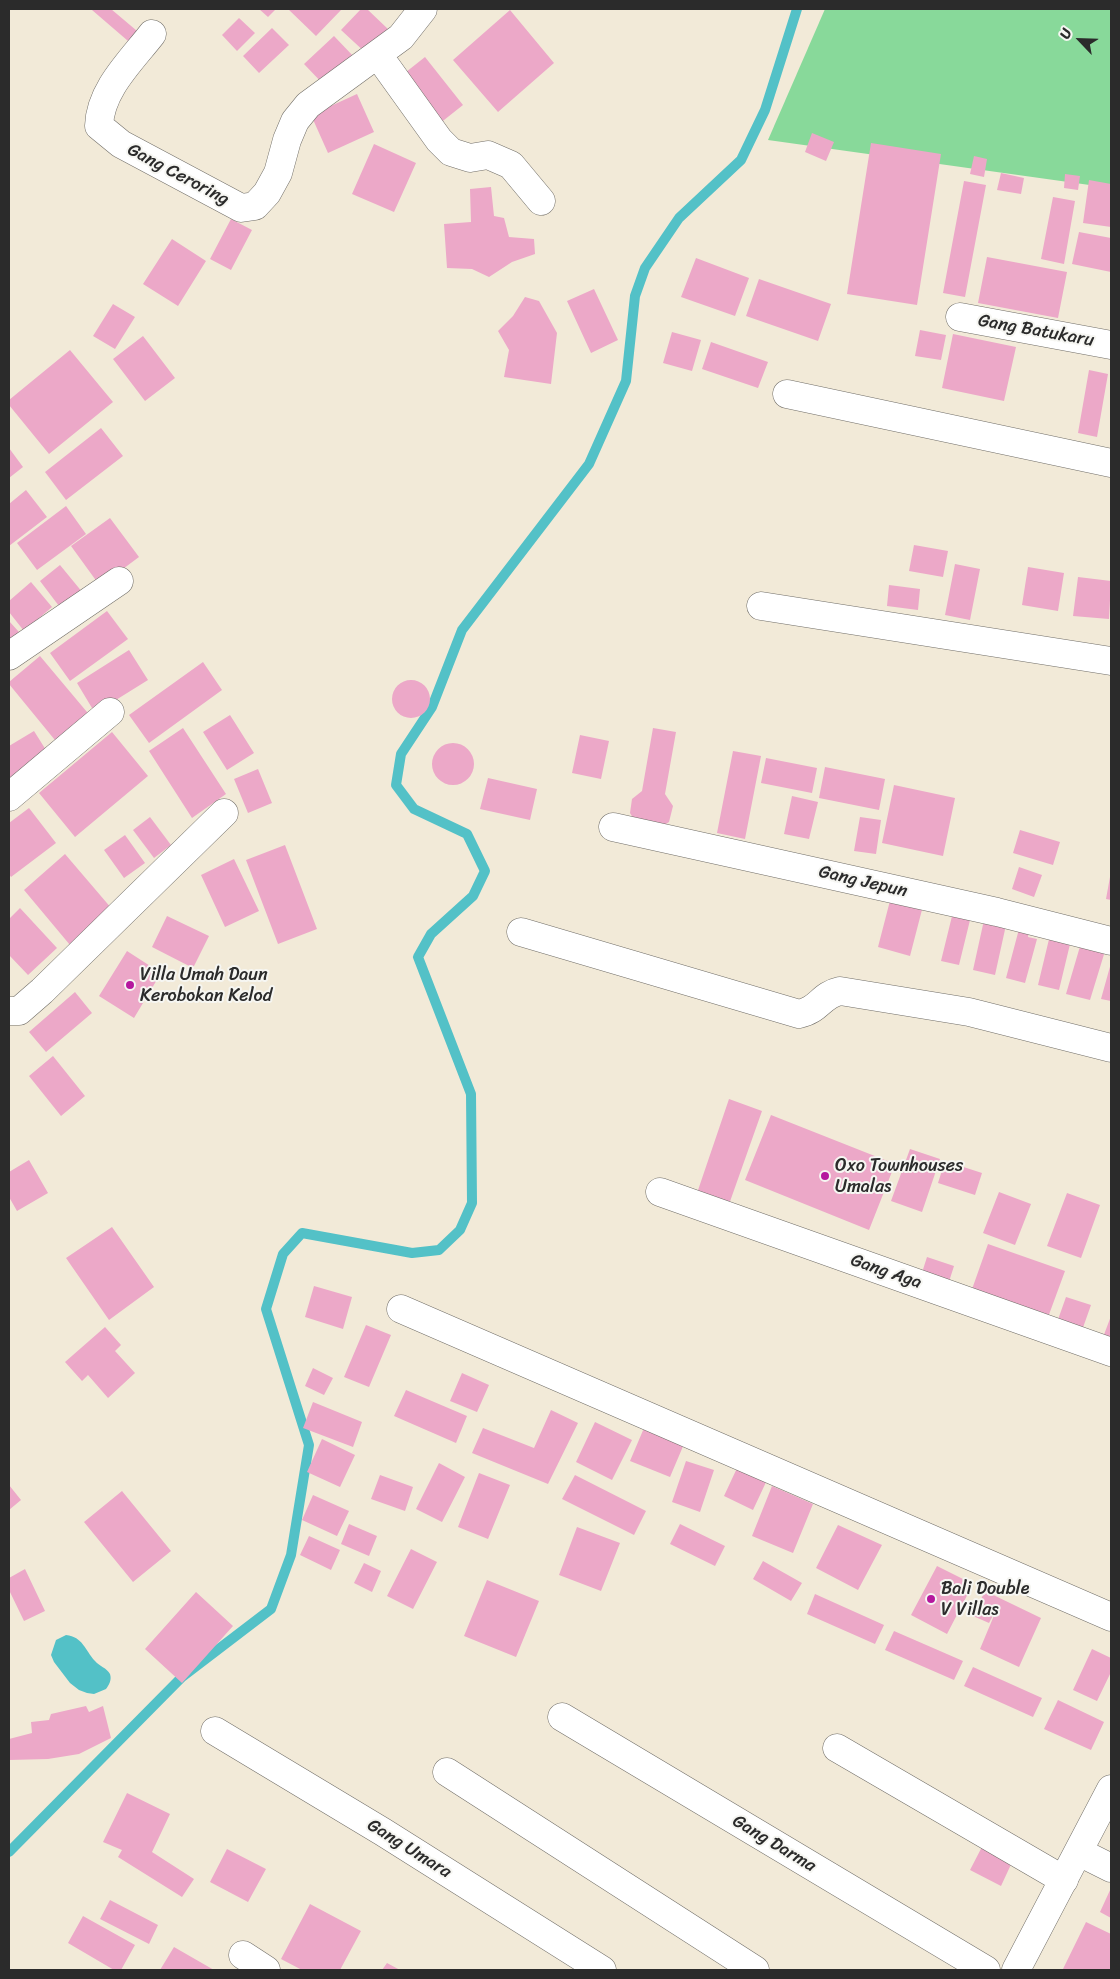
<!DOCTYPE html>
<style>
body{margin:0}
#map{position:relative;width:1120px;height:1979px;overflow:hidden;background:#f2ead8;font-family:Sriracha,sans-serif}
canvas{display:block}
.frame{position:absolute;inset:0;border:10px solid #2b2b2b;pointer-events:none}
.north{position:absolute;left:1055px;top:15px;width:50px;height:50px;-webkit-text-stroke:4px #f6f6f2;paint-order:stroke;rotate:294deg;font-size:14px;font-weight:700;line-height:20px;text-align:center;color:#2b2b2b}
.north::after{content:'';display:block;margin:auto;width:18px;height:22px;background:#2b2b2b;clip-path:polygon(50% 0,100% 100%,50% 72%,0 100%)}
</style>
<div id="map">
<canvas width="1120" height="1979"></canvas>
<div class="frame"></div>
<div class="north">U</div>
</div>
<script>
const ctx = document.querySelector('canvas').getContext('2d');
ctx.lineJoin = 'round';
function fillPath(path, color) {
  ctx.fillStyle = color;
  ctx.fill(path, 'evenodd');
}
function stroke(path, color, width, dash) {
  ctx.strokeStyle = color;
  ctx.lineWidth = width;
  ctx.lineCap = dash ? 'butt' : 'round';
  ctx.setLineDash(dash || []);
  ctx.stroke(path);
}
function drawText(font, color, halo, rows, align = 'center') {
  ctx.font = font + ' Sriracha,sans-serif';
  ctx.lineWidth = 4;
  ctx.setLineDash([]);
  ctx.textBaseline = 'middle';
  ctx.strokeStyle = halo;
  ctx.fillStyle = color;
  for (const [text, x, y, turn = 0] of rows) {
    ctx.save();
    ctx.translate(x, y);
    ctx.rotate((+turn || 0) * Math.PI / 180);
    ctx.textAlign = isNaN(turn) ? turn : align;
    if (halo) ctx.strokeText(text, 0, 0);
    ctx.fillText(text, 0, 0);
    ctx.restore();
  }
}
fillPath(new Path2D(`
 M 825,9 L 1111,9 L 1111,188 L 768,140 Z`), '#88d99a');
fillPath(new Path2D(`
 M 66,1635 C 83,1637 85,1650 95,1661 C 99,1666 107,1668 110,1674 C 112,1680 109,1685 106,1689 L 94,1694 L 87,1693 L 79,1690 L 70,1683 L 54,1662 L 51,1655 L 56,1640 Z`), '#53c1c7');
stroke(new Path2D(`
 M 9,1852 L 182,1677 L 271,1609 L 291,1555 L 309,1445 L 266,1309 L 283,1254 L 302,1233 L 412,1253 L 439,1250 L 460,1230 L 472,1203 L 471,1094 L 418,957 L 431,934 L 473,896 L 485,871 L 467,834 L 414,809 L 396,785 L 401,754 L 432,707 L 462,630 L 589,464 L 626,381 L 635,296 L 645,268 L 679,218 L 741,160 L 765,110 L 797,9`), '#53c1c7', 10);
fillPath(new Path2D(`
 M 93,9 L 111,9 L 143,36 L 135,47 L 92,10 Z
 M 259,9 L 276,9 L 268,17 Z
 M 288,9 L 342,9 L 316,36 Z
 M 361,9 L 367,9 L 389,30 L 367,54 L 341,30 Z
 M 510,10 L 554,63 L 498,112 L 453,60 Z
 M 239,18 L 255,33 L 237,51 L 222,35 Z
 M 272,28 L 289,45 L 259,73 L 243,56 Z
 M 334,36 L 355,58 L 325,86 L 304,64 Z
 M 425,57 L 463,105 L 439,124 L 401,76 Z
 M 357,94 L 374,132 L 328,153 L 311,115 Z
 M 812,133 L 834,142 L 826,161 L 805,152 Z
 M 871,143 L 941,154 L 917,305 L 847,294 Z
 M 374,144 L 416,163 L 394,212 L 352,194 Z
 M 974,156 L 987,159 L 984,177 L 970,174 Z
 M 1001,173 L 1024,178 L 1021,194 L 997,190 Z
 M 1065,174 L 1080,176 L 1078,190 L 1064,188 Z
 M 1089,180 L 1111,184 L 1111,227 L 1083,223 Z
 M 964,181 L 986,185 L 965,297 L 943,293 Z
 M 491,187 L 494,216 L 504,218 L 509,237 L 534,239 L 535,254 L 512,262 L 489,277 L 472,269 L 447,268 L 444,224 L 471,222 L 470,189 Z
 M 1053,197 L 1075,201 L 1064,264 L 1041,259 Z
 M 231,219 L 252,230 L 231,270 L 210,259 Z
 M 1079,232 L 1111,238 L 1111,272 L 1072,264 Z
 M 172,239 L 206,261 L 178,306 L 143,284 Z
 M 987,257 L 1067,272 L 1058,318 L 978,303 Z
 M 696,258 L 749,278 L 735,316 L 681,297 Z
 M 759,279 L 831,304 L 818,341 L 746,316 Z
 M 594,289 L 618,340 L 591,353 L 567,301 Z
 M 525,297 L 539,301 L 557,333 L 551,384 L 504,377 L 509,350 L 498,331 L 513,316 Z
 M 113,304 L 135,317 L 115,349 L 93,336 Z
 M 920,330 L 946,335 L 941,360 L 915,356 Z
 M 672,332 L 701,340 L 692,371 L 663,363 Z
 M 953,334 L 1016,347 L 1004,401 L 942,388 Z
 M 143,336 L 175,378 L 145,401 L 113,359 Z
 M 711,342 L 768,362 L 758,388 L 702,369 Z
 M 70,350 L 113,402 L 49,454 L 9,405 L 9,400 Z
 M 1089,370 L 1108,374 L 1097,437 L 1078,433 Z
 M 101,428 L 123,456 L 66,500 L 45,472 Z
 M 9,448 L 23,467 L 9,478 Z
 M 26,490 L 47,517 L 9,546 L 9,504 Z
 M 66,506 L 86,534 L 37,570 L 17,543 Z
 M 110,518 L 139,557 L 100,586 L 71,546 Z
 M 914,545 L 948,551 L 943,577 L 909,571 Z
 M 955,564 L 980,569 L 970,620 L 945,615 Z
 M 60,565 L 83,593 L 62,610 L 40,581 Z
 M 1028,567 L 1064,573 L 1058,611 L 1022,605 Z
 M 1078,577 L 1111,581 L 1109,619 L 1073,616 Z
 M 31,582 L 52,607 L 24,631 L 9,612 L 9,601 Z
 M 889,585 L 920,589 L 918,610 L 887,606 Z
 M 107,611 L 128,639 L 70,681 L 50,653 Z
 M 9,621 L 19,632 L 9,641 Z
 M 129,650 L 148,680 L 95,713 L 77,683 Z
 M 40,656 L 92,718 L 59,745 L 9,684 L 9,682 Z
 M 203,662 L 222,690 L 149,743 L 129,715 Z
 M392 699a19 19 0 1 1 38 0a19 19 0 1 1-38 0Z
 M 230,715 L 254,753 L 227,770 L 203,732 Z
 M 183,728 L 226,794 L 192,818 L 149,751 Z
 M 653,728 L 676,732 L 665,794 L 673,806 L 669,822 L 655,831 L 639,828 L 630,813 L 632,799 L 642,791 Z
 M 34,731 L 51,758 L 9,781 L 9,746 Z
 M 112,732 L 148,776 L 75,837 L 39,793 Z
 M 580,735 L 609,741 L 601,779 L 572,773 Z
 M432 764a21 21 0 1 1 42 0a21 21 0 1 1-42 0Z
 M 733,751 L 761,756 L 745,839 L 717,833 Z
 M 766,758 L 817,768 L 812,793 L 761,783 Z
 M 825,767 L 885,779 L 879,810 L 819,798 Z
 M 258,769 L 272,803 L 248,813 L 234,779 Z
 M 488,778 L 537,789 L 530,820 L 480,809 Z
 M 894,785 L 955,798 L 943,856 L 882,843 Z
 M 792,796 L 818,802 L 809,839 L 784,834 Z
 M 29,808 L 56,843 L 11,877 L 9,874 L 9,823 Z
 M 150,817 L 171,845 L 154,858 L 133,830 Z
 M 860,817 L 881,820 L 876,854 L 854,851 Z
 M 1020,830 L 1060,842 L 1053,865 L 1013,853 Z
 M 125,835 L 145,863 L 124,878 L 104,850 Z
 M 285,845 L 317,929 L 278,944 L 246,860 Z
 M 65,854 L 112,909 L 70,945 L 24,890 Z
 M 234,859 L 259,911 L 225,927 L 201,875 Z
 M 1019,867 L 1042,875 L 1034,897 L 1012,889 Z
 M 1110,877 L 1111,877 L 1111,900 L 1106,899 Z
 M 892,893 L 924,902 L 910,956 L 878,947 Z
 M 20,908 L 57,948 L 28,975 L 9,955 L 9,919 Z
 M 953,912 L 971,916 L 959,965 L 941,961 Z
 M 167,916 L 209,936 L 193,968 L 152,947 Z
 M 984,920 L 1006,925 L 995,975 L 973,970 Z
 M 1019,929 L 1029,931 L 1028,937 L 1037,939 L 1025,983 L 1006,978 Z
 M 1050,935 L 1071,940 L 1059,990 L 1038,985 Z
 M 1081,943 L 1105,951 L 1090,1000 L 1066,994 Z
 M 127,951 L 161,973 L 134,1018 L 99,996 Z
 M 1111,963 L 1111,1001 L 1101,999 Z
 M 75,992 L 92,1013 L 46,1052 L 29,1032 Z
 M 53,1056 L 85,1096 L 61,1116 L 29,1076 Z
 M 729,1099 L 762,1111 L 727,1210 L 695,1199 Z
 M 771,1115 L 895,1164 L 869,1230 L 745,1180 Z
 M 910,1149 L 940,1159 L 922,1212 L 891,1201 Z
 M 29,1160 L 48,1193 L 17,1211 L 9,1197 L 9,1172 Z
 M 945,1161 L 982,1173 L 975,1195 L 938,1183 Z
 M 999,1192 L 1031,1204 L 1015,1245 L 983,1233 Z
 M 1067,1193 L 1100,1205 L 1081,1258 L 1047,1246 Z
 M 112,1227 L 154,1287 L 109,1320 L 66,1258 Z
 M 988,1244 L 1065,1271 L 1047,1320 L 971,1292 Z
 M 927,1257 L 954,1266 L 946,1291 L 919,1282 Z
 M 314,1286 L 352,1297 L 343,1329 L 305,1317 Z
 M 1066,1297 L 1091,1305 L 1080,1336 L 1055,1328 Z
 M 1111,1316 L 1111,1344 L 1102,1340 Z
 M 366,1325 L 391,1335 L 369,1387 L 344,1377 Z
 M 105,1327 L 121,1345 L 115,1351 L 135,1373 L 108,1398 L 88,1375 L 82,1381 L 65,1362 Z
 M 313,1368 L 333,1378 L 324,1395 L 305,1386 Z
 M 462,1373 L 489,1385 L 477,1412 L 450,1401 Z
 M 406,1390 L 467,1416 L 456,1443 L 394,1416 Z
 M 313,1402 L 362,1422 L 353,1447 L 303,1428 Z
 M 551,1410 L 578,1423 L 548,1484 L 472,1453 L 483,1428 L 534,1448 Z
 M 595,1422 L 632,1440 L 612,1480 L 576,1462 Z
 M 644,1428 L 684,1444 L 670,1477 L 630,1461 Z
 M 322,1439 L 355,1455 L 340,1487 L 307,1472 Z
 M 686,1461 L 714,1470 L 700,1512 L 672,1502 Z
 M 439,1463 L 465,1477 L 442,1522 L 416,1509 Z
 M 738,1466 L 767,1480 L 753,1510 L 724,1496 Z
 M 479,1473 L 510,1485 L 488,1539 L 458,1527 Z
 M 380,1475 L 413,1487 L 405,1511 L 371,1499 Z
 M 575,1475 L 646,1511 L 634,1535 L 562,1499 Z
 M 9,1485 L 21,1500 L 9,1510 Z
 M 772,1486 L 813,1504 L 793,1553 L 752,1536 Z
 M 122,1491 L 171,1551 L 133,1582 L 84,1522 Z
 M 313,1495 L 349,1511 L 337,1536 L 302,1520 Z
 M 349,1524 L 377,1536 L 369,1556 L 341,1544 Z
 M 680,1524 L 725,1546 L 715,1566 L 670,1544 Z
 M 838,1525 L 882,1545 L 858,1590 L 816,1568 Z
 M 577,1527 L 620,1543 L 601,1591 L 559,1575 Z
 M 309,1536 L 340,1550 L 331,1570 L 300,1555 Z
 M 411,1549 L 437,1562 L 413,1609 L 387,1596 Z
 M 763,1561 L 802,1583 L 791,1601 L 753,1579 Z
 M 364,1563 L 381,1571 L 372,1592 L 354,1583 Z
 M 937,1566 L 973,1584 L 947,1634 L 911,1615 Z
 M 25,1569 L 45,1611 L 24,1621 L 9,1590 L 9,1578 Z
 M 487,1580 L 539,1601 L 516,1657 L 464,1636 Z
 M 985,1591 L 1041,1618 L 1019,1667 L 980,1649 L 998,1606 L 989,1623 L 973,1616 Z
 M 196,1592 L 233,1626 L 182,1683 L 145,1649 Z
 M 815,1594 L 884,1625 L 875,1644 L 807,1614 Z
 M 894,1631 L 963,1661 L 954,1680 L 885,1650 Z
 M 1092,1649 L 1111,1658 L 1111,1672 L 1097,1701 L 1073,1690 Z
 M 973,1667 L 1042,1698 L 1033,1717 L 964,1686 Z
 M 1058,1700 L 1104,1722 L 1091,1750 L 1044,1729 Z
 M 86,1706 L 89,1712 L 103,1706 L 111,1738 L 79,1754 L 48,1759 L 9,1760 L 9,1739 L 32,1733 L 31,1722 L 49,1720 L 51,1714 Z
 M 127,1793 L 170,1814 L 152,1852 L 194,1879 L 182,1897 L 118,1857 L 122,1850 L 103,1842 Z
 M 984,1843 L 1014,1858 L 1001,1886 L 970,1870 Z
 M 227,1849 L 266,1869 L 248,1902 L 210,1882 Z
 M 1111,1888 L 1111,1918 L 1100,1912 Z
 M 110,1900 L 158,1925 L 149,1944 L 100,1919 Z
 M 310,1904 L 361,1931 L 340,1970 L 302,1970 L 281,1959 Z
 M 83,1916 L 135,1945 L 121,1970 L 114,1970 L 68,1943 Z
 M 1086,1922 L 1111,1934 L 1111,1970 L 1063,1969 Z
 M 174,1947 L 214,1970 L 160,1970 Z
 M 387,1963 L 400,1970 L 382,1970 Z`), '#eca8c8');
const street = new Path2D(`
 M 152,34 C 131,61 100,90 99,126 L 121,144 L 241,208 L 255,206 L 267,193 L 278,173 L 287,140 L 295,121 L 308,105 L 401,37 L 423,9
 M 378,55 L 439,140 L 451,152 L 470,158 L 488,155 L 511,165 L 541,201
 M 960,317 L 1111,345
 M 787,394 L 1111,463
 M 761,606 L 1111,661
 M 9,656 L 119,581
 M 9,797 L 110,712
 M 613,827 L 997,912 L 1111,941
 M 521,932 L 799,1014 C 819,1010 821,995 840,991 L 969,1012 L 1111,1048
 M 9,1011 L 19,1011 L 42,991 L 224,813
 M 660,1192 L 1111,1352
 M 401,1309 L 1111,1617
 M 562,1717 L 986,1970
 M 215,1731 L 383,1832 L 602,1970
 M 837,1748 L 1064,1880
 M 447,1772 L 755,1970
 M 1079,1852 L 1111,1868
 M 243,1955 L 266,1970`);
const secondary = new Path2D(`
 M 1016,1970 L 1111,1789`);
stroke(street, '#716e68', 29);
stroke(secondary, '#716e68', 29);
stroke(street, '#fff', 28);
stroke(secondary, '#fff', 28);
for (const [x, y, r, color] of [
 [130,985,5,"#b5179e"],
 [825,1176,5,"#b5179e"],
 [931,1599,5,"#b5179e"]
]) {
  const dot = new Path2D();
  dot.arc(x, y, r, 0, 2 * Math.PI);
  ctx.fillStyle = color;
  ctx.fill(dot);
  stroke(dot, '#f6f6f2', 2);
}
drawText('18px', '#2b2b2b', '#f6f6f2', [
 ["Gang Ceroring",178,175,28],
 ["Gang Batukaru",1036,331,10],
 ["Gang Jepun",863,882,13],
 ["Gang Aga",886,1272,19],
 ["Gang Darma",774,1844,31],
 ["Gang Umara",409,1849,32]
]);
drawText('18px', '#2b2b2b', '#f6f6f2', [
 ["Villa Umah Daun",140,975],
 ["Kerobokan Kelod",140,996],
 ["Oxo Townhouses",835,1166],
 ["Umalas",835,1187],
 ["Bali Double",941,1589],
 ["V Villas",941,1610]
], 'left');
</script>
